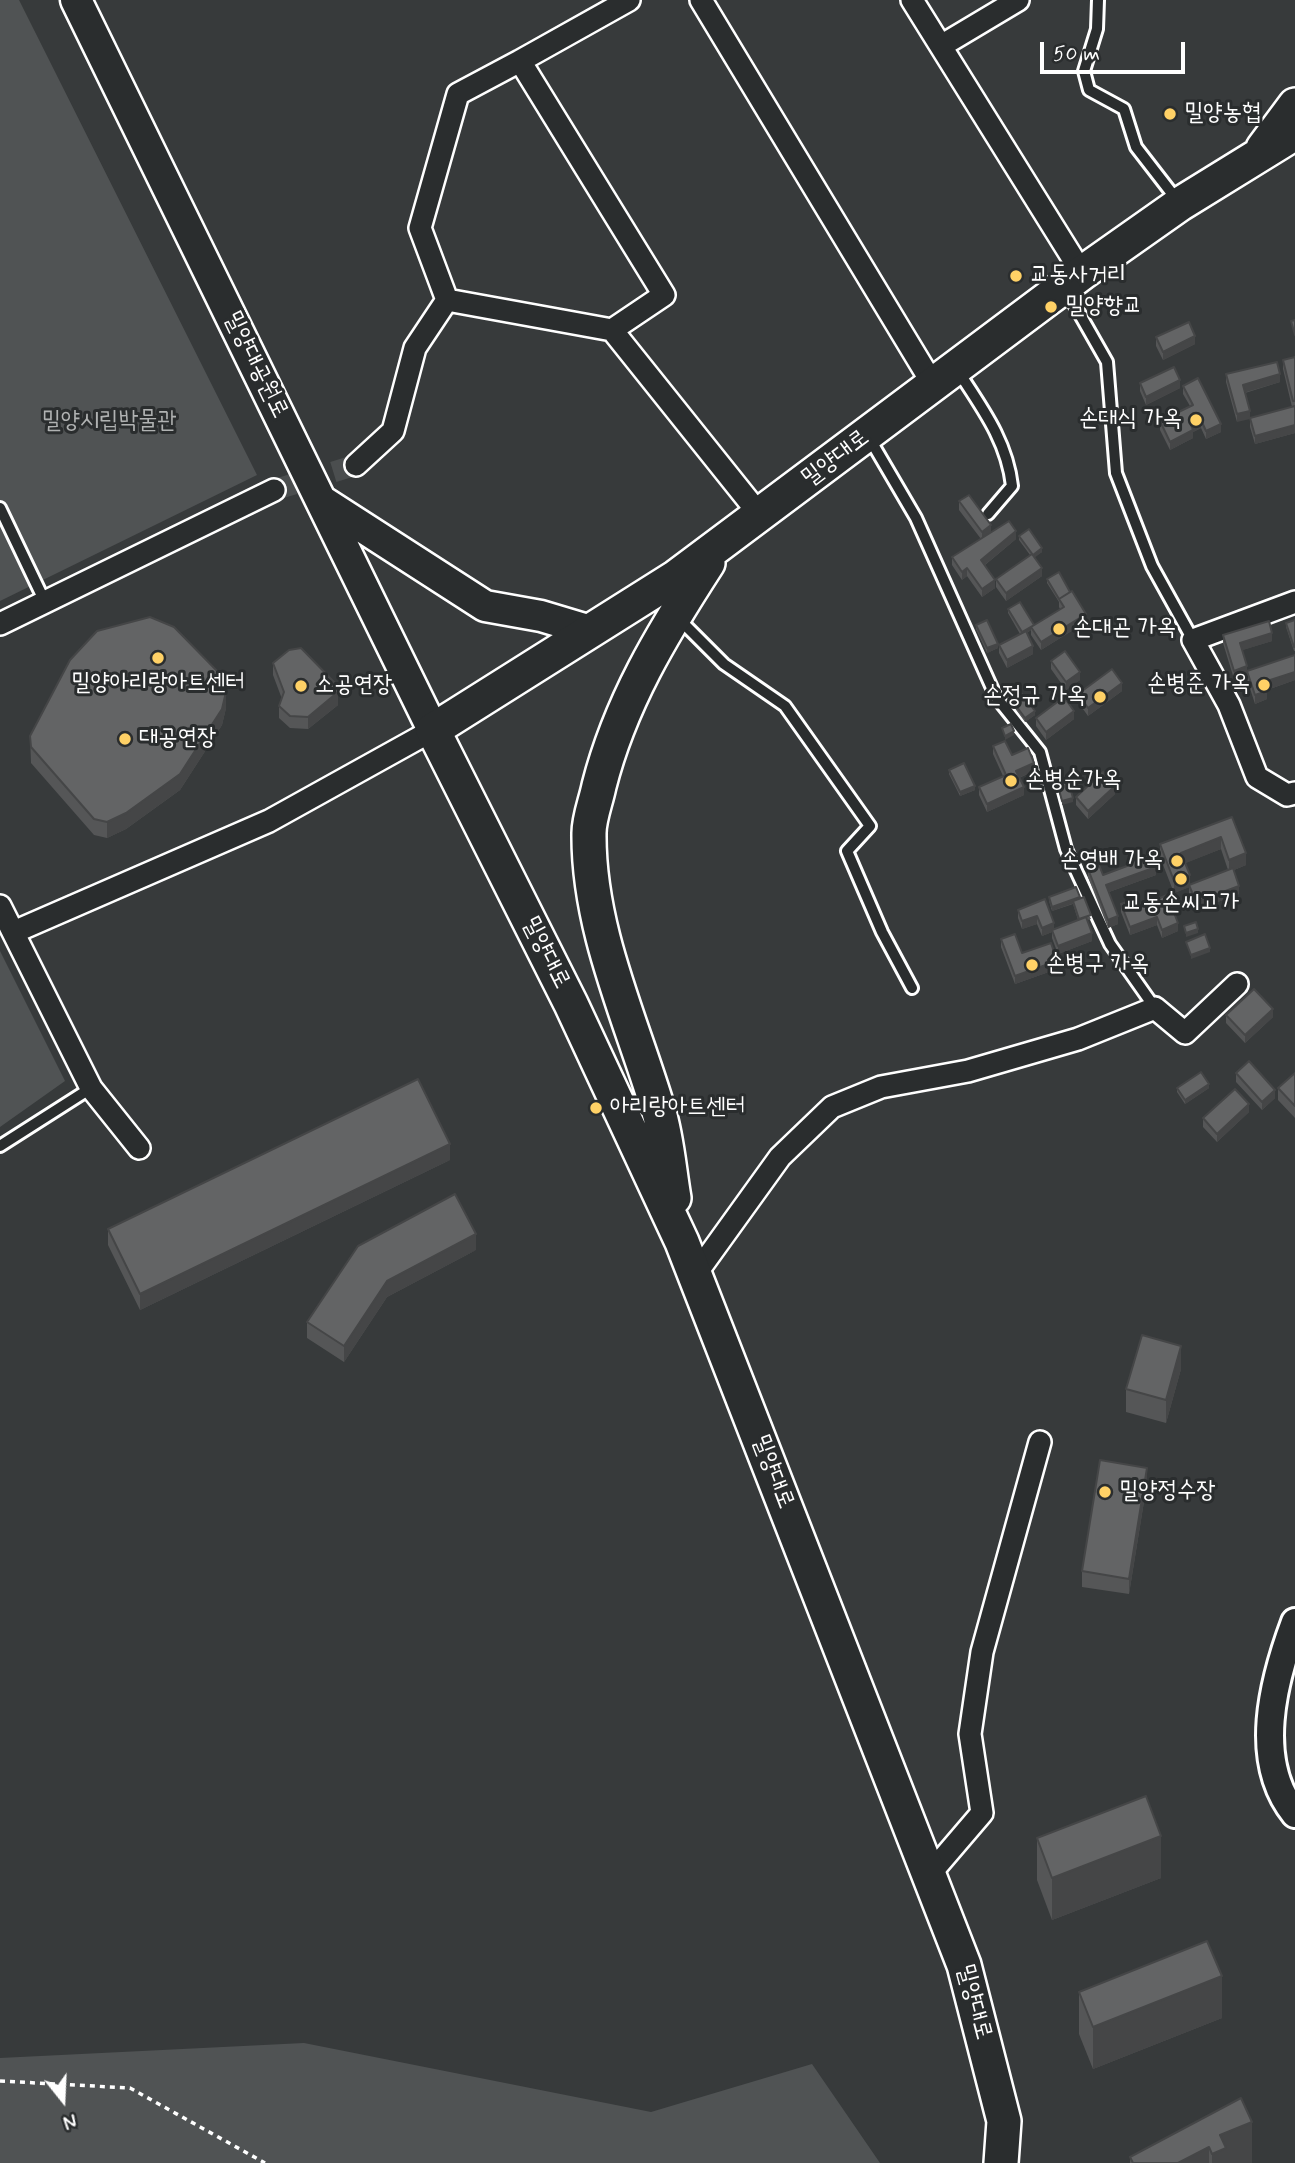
<!DOCTYPE html>
<meta charset="utf-8">
<style>
body{margin:0}
#map{position:relative;width:1295px;height:2163px;overflow:hidden;background:#373a3b;font-family:Mynerve,sans-serif}
canvas{display:block}
.north{position:absolute;left:28px;top:2065px;width:70px;height:70px;-webkit-text-stroke:5px #2a2d2e;paint-order:stroke;rotate:162deg;font-size:19px;font-weight:700;line-height:28px;text-align:center;color:#fff}
.north::after{content:'';display:block;margin:auto;width:24px;height:32px;background:#fff;clip-path:polygon(50% 0,100% 100%,50% 72%,0 100%)}
.scale{position:absolute;left:1040px;top:42px;width:145px;height:32px;box-sizing:border-box;border:4px solid #fff;border-top:0;padding-left:9px;font-size:21px;line-height:24px;white-space:nowrap;color:#fff;-webkit-text-stroke:5px #2a2d2e;paint-order:stroke}
</style>
<div id="map">
<canvas width="1295" height="2163"></canvas>
<div class="north">N</div>
<div class="scale">50 m</div>
</div>
<script>
const ctx = document.querySelector('canvas').getContext('2d');
ctx.lineJoin = 'round';
function fillPath(path, color) {
  ctx.fillStyle = color;
  ctx.fill(path, 'evenodd');
}
function stroke(path, color, width, dash) {
  ctx.strokeStyle = color;
  ctx.lineWidth = width;
  ctx.lineCap = dash ? 'butt' : 'round';
  ctx.setLineDash(dash || []);
  ctx.stroke(path);
}
function drawText(font, color, halo, rows, align = 'center') {
  ctx.font = font + ' Mynerve,"Poor Story",sans-serif';
  ctx.lineWidth = 6;
  ctx.setLineDash([]);
  ctx.textBaseline = 'middle';
  ctx.strokeStyle = halo;
  ctx.fillStyle = color;
  for (const [text, x, y, turn = 0] of rows) {
    ctx.save();
    ctx.translate(x, y);
    ctx.rotate((+turn || 0) * Math.PI / 180);
    ctx.textAlign = isNaN(turn) ? turn : align;
    if (halo) ctx.strokeText(text, 0, 0);
    ctx.fillText(text, 0, 0);
    ctx.restore();
  }
}
fillPath(new Path2D(`
 M 0,0 L 19,0 L 257,475 L 0,601 Z
 M 0,951 L 65,1081 L 0,1127 Z
 M 304,2043 L 651,2112 L 812,2064 L 880,2163 L 0,2163 L 0,2058 Z`), '#505354');
stroke(new Path2D(`
 M 274,490 L 356,465`), '#4b4e4f', 21, [21, 10]);
const service = new Path2D(`
 M 1098,0 L 1097,29 L 1084,71 L 1089,90 L 1124,109 L 1136,147 L 1177,200
 M 1066,290 L 1107,362 L 1116,473 L 1152,566 L 1193,640
 M 958,371 C 982,408 1007,441 1012,486 L 988,514
 M 868,436 L 916,518 L 996,697 L 1040,752 L 1066,849 L 1110,944 L 1155,1008
 M 0,508 L 45,602
 M 679,619 L 724,664 L 785,706 L 870,826 L 847,851 L 882,932 L 912,988
 M 0,1146 L 91,1088`);
const minor = new Path2D(`
 M 701,0 L 934,386
 M 912,0 L 1082,273
 M 941,46 L 1018,0
 M 447,300 L 420,228 L 458,94 L 520,61
 M 612,330 L 664,295 L 520,61 L 629,0
 M 356,465 L 393,431 L 415,348 L 447,300 L 612,330 L 760,515
 M 1295,602 L 1193,640 L 1229,705 L 1257,777 L 1287,795 L 1295,793
 M 0,624 L 274,490
 M 0,906 L 91,1088 L 139,1148
 M 14,932 L 269,821 L 433,730
 M 695,1275 L 780,1157 L 832,1107 L 881,1087 L 968,1071 L 1078,1039 L 1155,1008 L 1185,1033 L 1237,984
 M 929,1875 L 982,1813 L 970,1734 L 982,1652 L 1040,1442`);
const tertiary = new Path2D(`
 M 1295,1622 C 1273,1681 1252,1761 1295,1814`);
const secondary = new Path2D(`
 M 76,0 L 433,730
 M 322,501 L 485,606 L 541,616 L 591,631`);
const primary = new Path2D(`
 M 1263,148 L 1295,105
 M 674,1198 C 669,1169 667,1137 658,1109 C 631,1019 588,929 589,833 C 589,818 596,801 599,786 C 620,703 662,634 708,563
 M 1001,2163 L 1004,2121 L 964,1965 L 682,1242 L 571,1004 L 433,730 L 676,577 L 1082,273 L 1180,204 L 1295,133`);
stroke(service, '#fff', 16);
stroke(minor, '#fff', 26);
stroke(tertiary, '#fff', 32);
stroke(secondary, '#fff', 35);
stroke(primary, '#fff', 38);
stroke(new Path2D(`
 M 0,2081 L 130,2088 L 265,2163`), '#fff', 3.5, [5, 5]);
stroke(service, '#2a2d2e', 10);
stroke(minor, '#2a2d2e', 21);
stroke(tertiary, '#2a2d2e', 26);
stroke(secondary, '#2a2d2e', 30);
stroke(primary, '#2a2d2e', 33);
fillPath(new Path2D(`
 M 1156,337 L 1195,344 L 1163,360 L 1156,346 Z
 M 1295,357 L 1295,433 L 1255,444 L 1250,427 L 1250,418 L 1292,407 L 1283,369 L 1283,360 Z
 M 1226,374 L 1280,382 L 1245,393 L 1237,422 L 1226,382 Z
 M 1140,383 L 1180,388 L 1146,405 L 1140,391 Z
 M 1183,386 L 1221,432 L 1206,439 L 1201,428 L 1193,432 L 1193,438 L 1170,450 L 1160,430 L 1160,421 L 1190,406 L 1183,394 Z
 M 959,501 L 991,532 L 1016,539 L 985,565 L 995,588 L 982,597 L 967,576 L 962,580 L 952,565 L 952,557 L 981,539 L 959,510 Z
 M 1019,536 L 1042,552 L 1034,557 L 1042,576 L 1006,601 L 996,587 L 996,579 L 1030,555 L 1019,540 Z
 M 1047,579 L 1086,622 L 1041,650 L 1031,635 L 1031,630 L 1027,633 L 1033,654 L 1007,668 L 999,653 L 999,645 L 1020,634 L 1008,613 L 1008,609 L 1034,626 L 1060,609 L 1059,607 L 1059,602 L 1047,583 Z
 M 1295,620 L 1295,651 L 1294,651 L 1286,627 L 1286,623 Z
 M 976,625 L 998,648 L 987,653 L 976,629 Z
 M 1223,635 L 1272,641 L 1242,650 L 1247,671 L 1295,655 L 1295,680 L 1267,690 L 1267,699 L 1255,704 L 1247,679 L 1247,675 L 1234,679 L 1223,643 Z
 M 1051,661 L 1080,680 L 1066,690 L 1051,669 Z
 M 273,663 L 338,705 L 308,729 L 290,728 L 279,718 L 279,706 L 282,699 L 273,675 Z
 M 1122,691 L 1088,716 L 1078,702 L 1078,694 Z
 M 1006,692 L 1035,715 L 1025,722 L 1006,696 Z
 M 226,708 L 222,725 L 180,790 L 126,829 L 107,838 L 94,835 L 31,763 L 30,736 Z
 M 1036,718 L 1074,719 L 1046,740 L 1036,726 Z
 M 993,746 L 1012,755 L 1034,771 L 1019,778 L 1024,795 L 987,812 L 979,795 L 979,787 L 1003,776 L 993,754 Z
 M 949,770 L 975,790 L 960,796 L 949,774 Z
 M 1115,794 L 1088,819 L 1076,805 L 1076,797 Z
 M 1232,817 L 1246,865 L 1234,870 L 1239,894 L 1196,910 L 1189,893 L 1189,887 L 1174,893 L 1160,857 L 1160,844 ZM 1221,849 L 1228,870 L 1190,885 L 1185,863 Z
 M 1127,863 L 1156,875 L 1109,892 L 1118,924 L 1108,928 L 1088,877 L 1088,869 L 1103,875 L 1127,866 Z
 M 1167,895 L 1178,931 L 1162,938 L 1157,925 L 1130,935 L 1121,912 L 1121,904 L 1137,908 Z
 M 1049,897 L 1080,899 L 1091,919 L 1087,920 L 1092,941 L 1058,954 L 1052,938 L 1052,932 L 1042,936 L 1037,924 L 1022,929 L 1018,918 L 1018,910 L 1045,899 L 1054,929 L 1078,920 L 1073,904 L 1052,911 L 1049,901 Z
 M 1001,939 L 1022,953 L 1057,969 L 1015,984 L 1001,947 Z
 M 1226,1015 L 1273,1017 L 1245,1043 L 1226,1023 Z
 M 1236,1073 L 1275,1098 L 1262,1110 L 1236,1082 Z
 M 1295,1073 L 1295,1118 L 1278,1100 L 1278,1088 Z
 M 1177,1088 L 1209,1088 L 1185,1104 L 1177,1092 Z
 M 1249,1112 L 1217,1142 L 1203,1127 L 1203,1118 Z
 M 450,1160 L 140,1310 L 108,1245 L 108,1229 Z
 M 476,1250 L 387,1297 L 344,1362 L 307,1338 L 307,1322 Z
 M 1181,1369 L 1166,1423 L 1126,1412 L 1126,1389 Z
 M 1147,1483 L 1129,1594 L 1082,1587 L 1082,1571 Z
 M 1037,1838 L 1161,1878 L 1052,1920 L 1037,1880 Z
 M 1079,1992 L 1222,2018 L 1093,2069 L 1079,2034 Z
 M 1241,2098 L 1252,2163 L 1130,2163 L 1130,2157 Z`), '#555657');
fillPath(new Path2D(`
 M 1195,336 L 1195,344 L 1163,360 L 1163,352 Z
 M 1280,374 L 1280,382 L 1243,393 L 1243,385 Z
 M 1180,380 L 1180,388 L 1146,405 L 1146,397 Z
 M 1250,411 L 1250,419 L 1237,422 L 1237,414 Z
 M 1201,420 L 1201,428 L 1193,432 L 1193,438 L 1170,450 L 1170,442 L 1191,425 Z
 M 1221,424 L 1221,432 L 1206,439 L 1206,431 Z
 M 1295,425 L 1295,433 L 1255,444 L 1255,436 Z
 M 991,525 L 991,533 L 982,540 L 982,532 Z
 M 1016,531 L 1016,539 L 981,568 L 981,560 Z
 M 1042,548 L 1042,552 L 1033,559 L 1033,555 Z
 M 967,568 L 967,576 L 962,580 L 962,572 Z
 M 1042,568 L 1042,576 L 1006,601 L 1006,593 Z
 M 995,580 L 995,588 L 982,597 L 982,589 Z
 M 1086,614 L 1086,622 L 1041,650 L 1041,642 Z
 M 1034,625 L 1031,627 L 1031,630 L 1022,636 L 1022,632 Z
 M 1272,633 L 1272,641 L 1240,651 L 1240,643 Z
 M 998,644 L 998,648 L 987,653 L 987,648 Z
 M 1033,646 L 1033,654 L 1007,668 L 1007,660 Z
 M 1247,666 L 1247,675 L 1234,679 L 1234,671 Z
 M 1080,672 L 1080,680 L 1066,690 L 1066,682 Z
 M 1295,672 L 1295,680 L 1264,691 L 1264,682 Z
 M 1122,683 L 1122,691 L 1088,716 L 1088,708 Z
 M 1267,691 L 1267,699 L 1255,704 L 1255,695 Z
 M 226,692 L 226,708 L 222,725 L 180,790 L 126,829 L 107,838 L 107,822 Z
 M 338,692 L 338,705 L 308,729 L 308,717 Z
 M 1035,711 L 1035,715 L 1025,722 L 1025,718 Z
 M 1074,711 L 1074,719 L 1046,740 L 1046,732 Z
 M 1014,731 L 1014,735 L 1005,740 L 1005,736 Z
 M 1034,763 L 1034,771 L 1016,779 L 1016,771 Z
 M 975,786 L 975,790 L 960,796 L 960,792 Z
 M 1115,786 L 1115,794 L 1088,819 L 1088,811 Z
 M 1024,787 L 1024,795 L 987,812 L 987,804 Z
 M 1073,798 L 1073,802 L 1062,805 L 1062,801 Z
 M 1221,837 L 1221,849 L 1181,865 L 1181,853 Z
 M 1246,853 L 1246,865 L 1229,872 L 1229,860 Z
 M 1156,867 L 1156,875 L 1106,893 L 1106,885 Z
 M 1190,875 L 1190,887 L 1174,893 L 1174,881 Z
 M 1239,886 L 1239,894 L 1196,910 L 1196,902 Z
 M 1080,897 L 1080,901 L 1052,911 L 1052,907 Z
 M 1037,916 L 1037,924 L 1022,929 L 1022,921 Z
 M 1118,916 L 1118,924 L 1108,928 L 1108,920 Z
 M 1157,917 L 1157,925 L 1130,935 L 1130,927 Z
 M 1054,923 L 1054,931 L 1052,930 L 1052,932 L 1042,936 L 1042,928 Z
 M 1178,923 L 1178,931 L 1162,938 L 1162,930 Z
 M 1198,929 L 1198,933 L 1186,937 L 1186,933 Z
 M 1092,933 L 1092,941 L 1058,954 L 1058,946 Z
 M 1210,948 L 1210,952 L 1191,959 L 1191,955 Z
 M 1057,961 L 1057,969 L 1015,984 L 1015,976 Z
 M 1273,1009 L 1273,1017 L 1245,1043 L 1245,1035 Z
 M 1209,1084 L 1209,1088 L 1185,1104 L 1185,1100 Z
 M 1275,1090 L 1275,1098 L 1262,1110 L 1262,1102 Z
 M 1249,1104 L 1249,1112 L 1217,1142 L 1217,1134 Z
 M 450,1144 L 450,1160 L 140,1310 L 140,1294 Z
 M 476,1234 L 476,1250 L 387,1297 L 344,1362 L 344,1346 L 387,1281 Z
 M 1181,1346 L 1181,1369 L 1166,1423 L 1166,1400 Z
 M 1147,1468 L 1147,1483 L 1129,1594 L 1129,1579 Z
 M 1161,1836 L 1161,1878 L 1052,1920 L 1052,1878 Z
 M 1222,1976 L 1222,2018 L 1093,2069 L 1093,2027 Z
 M 1252,2122 L 1252,2163 L 1212,2163 L 1212,2154 L 1220,2135 Z
 M 1209,2147 L 1209,2163 L 1178,2163 Z`), '#454647');
const building = new Path2D(`
 M 1295,320 L 1295,335 L 1291,321 Z
 M 1189,322 L 1195,336 L 1163,352 L 1156,337 Z
 M 1295,357 L 1295,401 L 1293,401 L 1283,360 Z
 M 1277,362 L 1280,374 L 1243,385 L 1250,411 L 1237,414 L 1226,374 Z
 M 1174,367 L 1180,380 L 1146,397 L 1140,383 Z
 M 1198,378 L 1221,424 L 1206,431 L 1201,420 L 1191,425 L 1193,430 L 1170,442 L 1160,421 L 1193,405 L 1183,386 Z
 M 1295,406 L 1295,425 L 1255,436 L 1250,418 Z
 M 969,495 L 991,525 L 982,532 L 959,501 Z
 M 1009,521 L 1016,531 L 981,560 L 995,580 L 982,589 L 967,568 L 962,572 L 952,557 Z
 M 1029,529 L 1042,548 L 1033,555 L 1019,536 Z
 M 1032,554 L 1042,568 L 1006,593 L 996,579 Z
 M 1059,572 L 1070,592 L 1059,599 L 1047,579 Z
 M 1072,591 L 1086,614 L 1041,642 L 1031,627 L 1064,607 L 1059,599 Z
 M 1020,602 L 1034,625 L 1022,632 L 1008,609 Z
 M 150,617 L 174,627 L 220,674 L 226,692 L 222,709 L 180,774 L 126,813 L 107,822 L 94,819 L 31,747 L 30,736 L 70,660 L 97,631 Z
 M 987,620 L 998,644 L 987,648 L 976,625 Z
 M 1295,620 L 1295,646 L 1294,647 L 1286,623 Z
 M 1269,621 L 1272,633 L 1240,643 L 1247,666 L 1234,671 L 1223,635 Z
 M 1026,631 L 1033,646 L 1007,660 L 999,645 Z
 M 301,648 L 336,684 L 338,692 L 308,717 L 290,716 L 279,706 L 284,692 L 273,663 L 289,650 Z
 M 1065,651 L 1080,672 L 1066,682 L 1051,661 Z
 M 1295,655 L 1295,672 L 1264,682 L 1267,691 L 1255,695 L 1247,671 Z
 M 1112,669 L 1122,683 L 1088,708 L 1078,694 Z
 M 1015,685 L 1035,711 L 1025,718 L 1006,692 Z
 M 1064,697 L 1074,711 L 1046,732 L 1036,718 Z
 M 1011,724 L 1014,731 L 1005,736 L 1002,728 Z
 M 1005,741 L 1012,755 L 1028,748 L 1034,763 L 1016,771 L 1024,787 L 987,804 L 979,787 L 1006,775 L 993,746 Z
 M 964,763 L 975,786 L 960,792 L 949,770 Z
 M 1103,772 L 1115,786 L 1088,811 L 1076,797 Z
 M 1068,780 L 1073,798 L 1062,801 L 1057,782 Z
 M 1232,817 L 1246,853 L 1229,860 L 1221,837 L 1181,853 L 1190,875 L 1174,881 L 1160,844 Z
 M 1151,854 L 1156,867 L 1106,885 L 1118,916 L 1108,920 L 1088,869 L 1099,865 L 1103,875 L 1127,866 L 1127,863 Z
 M 1233,868 L 1239,886 L 1196,902 L 1189,885 Z
 M 1076,887 L 1080,897 L 1052,907 L 1049,897 Z
 M 1167,895 L 1178,923 L 1162,930 L 1157,917 L 1130,927 L 1121,904 L 1134,899 L 1137,908 Z
 M 1084,897 L 1091,915 L 1079,919 L 1073,901 Z
 M 1045,899 L 1054,923 L 1042,928 L 1037,916 L 1022,921 L 1018,910 Z
 M 1086,917 L 1092,933 L 1058,946 L 1052,930 Z
 M 1196,922 L 1198,929 L 1186,933 L 1184,926 Z
 M 1015,934 L 1022,953 L 1051,943 L 1057,961 L 1015,976 L 1001,939 Z
 M 1205,934 L 1210,948 L 1191,955 L 1186,942 Z
 M 1254,989 L 1273,1009 L 1245,1035 L 1226,1015 Z
 M 1249,1061 L 1275,1090 L 1262,1102 L 1236,1073 Z
 M 1201,1072 L 1209,1084 L 1185,1100 L 1177,1088 Z
 M 1295,1073 L 1295,1106 L 1278,1088 Z
 M 418,1079 L 450,1144 L 140,1294 L 108,1229 Z
 M 1235,1089 L 1249,1104 L 1217,1134 L 1203,1118 Z
 M 455,1194 L 476,1234 L 387,1281 L 344,1346 L 307,1322 L 358,1246 Z
 M 1142,1335 L 1181,1346 L 1166,1400 L 1126,1389 Z
 M 1100,1460 L 1147,1468 L 1129,1579 L 1082,1571 Z
 M 1146,1796 L 1161,1836 L 1052,1878 L 1037,1838 Z
 M 1207,1941 L 1222,1976 L 1093,2027 L 1079,1992 Z
 M 1241,2098 L 1252,2122 L 1220,2135 L 1226,2148 L 1212,2154 L 1209,2147 L 1178,2163 L 1133,2163 L 1130,2157 Z`);
fillPath(building, '#636465');
stroke(building, '#454647', 2);
for (const [x, y, r, color] of [
 [1170,114,7,"#ffd166"],
 [1016,276,7,"#ffd166"],
 [1051,307,7,"#ffd166"],
 [1196,420,7,"#ffd166"],
 [1059,629,7,"#ffd166"],
 [158,658,7,"#ffd166"],
 [1264,685,7,"#ffd166"],
 [301,686,7,"#ffd166"],
 [1100,697,7,"#ffd166"],
 [125,739,7,"#ffd166"],
 [1011,781,7,"#ffd166"],
 [1177,861,7,"#ffd166"],
 [1181,879,7,"#ffd166"],
 [1032,965,7,"#ffd166"],
 [596,1108,7,"#ffd166"],
 [1105,1492,7,"#ffd166"]
]) {
  const dot = new Path2D();
  dot.arc(x, y, r, 0, 2 * Math.PI);
  ctx.fillStyle = color;
  ctx.fill(dot);
  stroke(dot, '#2a2d2e', 2.5);
}
drawText('24px', '#fff', '#2a2d2e', [
 ["밀양농협",1184,114],
 ["교동사거리",1030,276],
 ["밀양향교",1065,307],
 ["손대식 가옥",1182,420,"right"],
 ["손대곤 가옥",1073,629],
 ["밀양아리랑아트센터",158,684,"center"],
 ["손병준 가옥",1250,685,"right"],
 ["소공연장",315,686],
 ["손정규 가옥",1086,697,"right"],
 ["대공연장",139,739],
 ["손병순가옥",1025,781],
 ["손영배 가옥",1163,861,"right"],
 ["교동손씨고가",1181,904,"center"],
 ["손병구 가옥",1046,965],
 ["아리랑아트센터",610,1108],
 ["밀양정수장",1119,1492]
], 'left');
drawText('24px', '#fff', '#2a2d2e', [
 ["밀양대공원로",255,365,64],
 ["밀양대로",836,459,-37],
 ["밀양대로",545,953,63],
 ["밀양대로",772,1472,69],
 ["밀양대로",973,2002,75]
]);
drawText('24px', '#b0b2b2', '#2a2d2e', [
 ["밀양시립박물관",109,422]
]);
</script>
